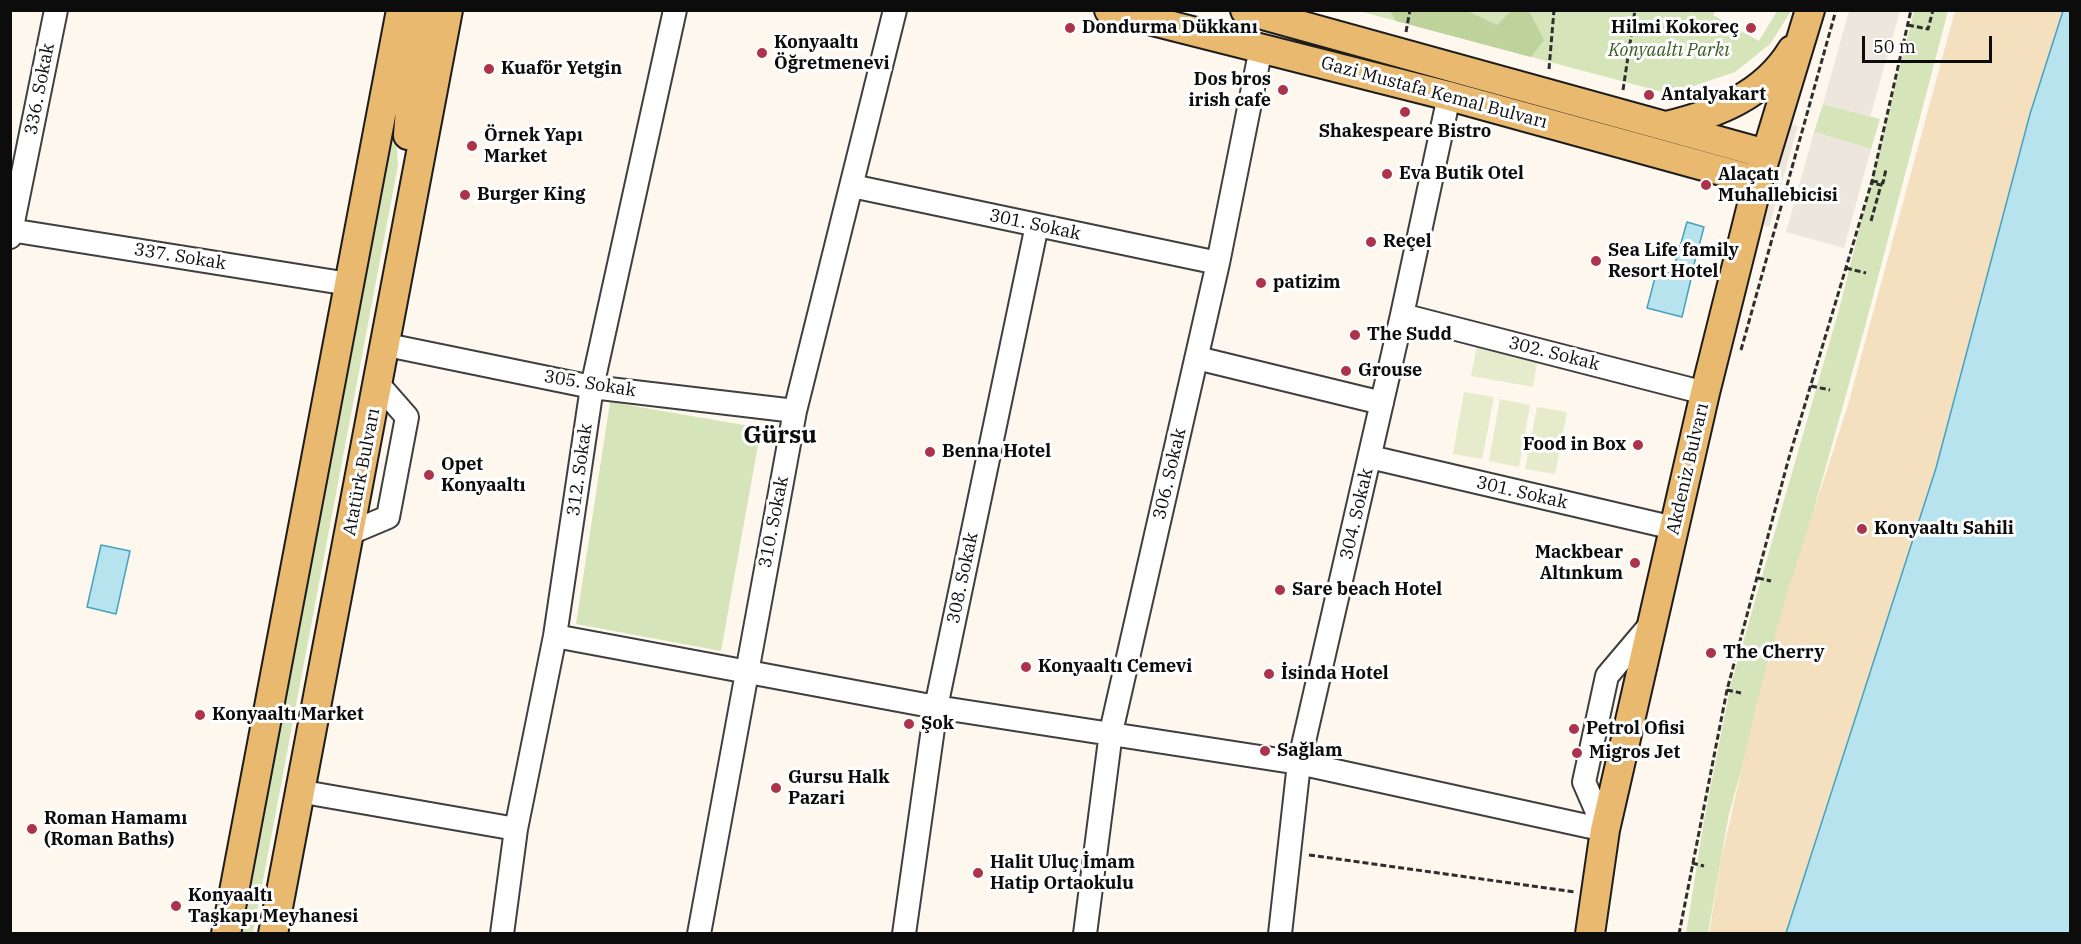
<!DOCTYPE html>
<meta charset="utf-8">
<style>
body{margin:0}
#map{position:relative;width:2081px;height:944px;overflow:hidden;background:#fdf7ed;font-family:"IBM Plex Serif",serif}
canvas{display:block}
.frame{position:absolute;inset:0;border:12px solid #0c0c0c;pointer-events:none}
.scale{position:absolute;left:1862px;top:36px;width:130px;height:27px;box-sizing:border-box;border:3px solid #0c0c0c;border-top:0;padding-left:8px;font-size:18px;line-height:21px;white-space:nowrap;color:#0c0c0c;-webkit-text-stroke:4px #fff;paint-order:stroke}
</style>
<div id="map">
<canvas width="2081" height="944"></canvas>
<div class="frame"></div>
<div class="scale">50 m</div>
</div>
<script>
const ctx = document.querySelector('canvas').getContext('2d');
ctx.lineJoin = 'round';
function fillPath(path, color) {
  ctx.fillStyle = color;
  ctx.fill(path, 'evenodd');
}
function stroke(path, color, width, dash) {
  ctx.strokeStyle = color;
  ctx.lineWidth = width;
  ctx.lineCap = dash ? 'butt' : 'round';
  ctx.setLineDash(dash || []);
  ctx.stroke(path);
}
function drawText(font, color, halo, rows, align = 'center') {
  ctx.font = font + ' "IBM Plex Serif",serif';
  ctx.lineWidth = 6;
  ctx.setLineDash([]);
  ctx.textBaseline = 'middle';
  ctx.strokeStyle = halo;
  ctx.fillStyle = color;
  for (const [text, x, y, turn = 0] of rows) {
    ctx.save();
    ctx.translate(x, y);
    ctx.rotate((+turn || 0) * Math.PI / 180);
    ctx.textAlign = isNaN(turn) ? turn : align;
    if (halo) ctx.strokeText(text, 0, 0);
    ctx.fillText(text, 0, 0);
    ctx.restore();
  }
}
fillPath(new Path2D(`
 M 1359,11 L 1715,11 L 1713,15 L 1759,41 L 1777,11 L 1791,11 L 1770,44 L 1735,72 L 1670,94 Z
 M 1914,11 L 1948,11 L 1866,323 L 1729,814 L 1708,933 L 1686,934 L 1704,820 L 1731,684 L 1840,306 Z
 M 1823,104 L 1880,119 L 1871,149 L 1814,132 Z
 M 394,111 L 398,165 L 253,933 L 237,934 Z
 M 610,402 L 761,428 L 721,651 L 576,624 Z`), '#d6e4ba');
fillPath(new Path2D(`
 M 1390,11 L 1467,11 L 1497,25 L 1511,11 L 1529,11 L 1544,40 L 1531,57 L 1396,21 Z`), '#bdd39b');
fillPath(new Path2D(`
 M 1955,11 L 2063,11 L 2030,114 L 1936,468 L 1786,933 L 1709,934 L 1721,860 L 1758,697 L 1788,590 L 1848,405 Z`), '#f4dfbe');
fillPath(new Path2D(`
 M 1477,346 L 1538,357 L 1533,387 L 1471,376 Z
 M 1464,392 L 1494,397 L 1482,459 L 1453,454 Z
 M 1500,399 L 1530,405 L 1519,467 L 1489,461 Z
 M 1537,407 L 1567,412 L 1555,474 L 1525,469 Z`), '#e6eccb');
fillPath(new Path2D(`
 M 1849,11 L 1900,11 L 1870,117 L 1823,104 Z
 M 1785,123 L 1798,126 L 1769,227 L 1756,223 Z
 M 1814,132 L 1871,149 L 1844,248 L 1786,232 Z`), '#ece6dd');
const water = new Path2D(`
 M 2063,11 L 2070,11 L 2070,933 L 1786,933 L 1936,468 L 2030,114 Z
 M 1687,222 L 1704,227 L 1691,276 L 1673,271 Z
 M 1657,270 L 1691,279 L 1682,317 L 1647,308 Z
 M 101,545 L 130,551 L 116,614 L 87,607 Z`);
fillPath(water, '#b7e3ef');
stroke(water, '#45a2bf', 1.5);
const minor = new Path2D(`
 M 852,186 L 1218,263
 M 10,230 L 349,284
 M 10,237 L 56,10
 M 1402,315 L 1705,393
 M 387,345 L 592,387 L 795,411
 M 1197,358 L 1382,403
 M 1370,457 L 1674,528
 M 350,533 L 388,517 L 407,417 L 379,385
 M 555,636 L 936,707 L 1299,763 L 1605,830
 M 298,791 L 516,829
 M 1605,830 L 1584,782 L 1607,676 L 1651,624
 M 502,934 L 516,829 L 555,636 L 592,387 L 675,10
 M 699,934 L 795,411 L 895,10
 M 904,934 L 936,707 L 1037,225
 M 1085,934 L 1111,732 L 1218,263 L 1261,48
 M 1280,934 L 1299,763 L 1402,315 L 1449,96`);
const major = new Path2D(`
 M 1109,10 L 1449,96 L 1758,181
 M 1245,10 L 1766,154
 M 1666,126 C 1716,114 1764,96 1792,50
 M 408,135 L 410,109 L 427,10
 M 226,934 L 401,10
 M 273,934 L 448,10
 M 1590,934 L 1605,830 L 1705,393 L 1758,181 L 1810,10`);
stroke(minor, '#3f3f3f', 26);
stroke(major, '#1d1d1d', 32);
stroke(new Path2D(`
 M 1908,25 L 1928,29 L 1933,10
 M 1406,32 L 1410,10
 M 1549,69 L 1554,10
 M 1623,90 L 1635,10
 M 1872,181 L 1883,183 L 1886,169
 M 1871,221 L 1881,185 L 1871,183
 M 1846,268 L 1866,273
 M 1741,350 L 1836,10
 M 1811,386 L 1830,390
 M 1758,578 L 1771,581
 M 1727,690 L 1741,693
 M 1309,855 L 1575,892
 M 1692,863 L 1704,866
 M 1679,934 L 1727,690 L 1788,461 L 1872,181 L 1911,10`), '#2e2e2e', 3, [6, 3]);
stroke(minor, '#fff', 22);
stroke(major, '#eab970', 28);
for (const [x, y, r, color] of [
 [1070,28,6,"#ad334c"],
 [1751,28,6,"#ad334c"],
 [762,53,6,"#ad334c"],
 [489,69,6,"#ad334c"],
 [1283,90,6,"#ad334c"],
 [1649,95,6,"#ad334c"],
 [1405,112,6,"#ad334c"],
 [472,146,6,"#ad334c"],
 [1387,174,6,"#ad334c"],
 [1706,185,6,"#ad334c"],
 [465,195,6,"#ad334c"],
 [1371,242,6,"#ad334c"],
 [1596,261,6,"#ad334c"],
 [1261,283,6,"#ad334c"],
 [1355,335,6,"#ad334c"],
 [1346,371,6,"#ad334c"],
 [1638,445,6,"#ad334c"],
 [930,452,6,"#ad334c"],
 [429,475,6,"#ad334c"],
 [1862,529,6,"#ad334c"],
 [1635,563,6,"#ad334c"],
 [1280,590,6,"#ad334c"],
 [1711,653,6,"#ad334c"],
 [1026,667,6,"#ad334c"],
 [1269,674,6,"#ad334c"],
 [200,715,6,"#ad334c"],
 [909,724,6,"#ad334c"],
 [1574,729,6,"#ad334c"],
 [1265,751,6,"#ad334c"],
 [1577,753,6,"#ad334c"],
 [776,788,6,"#ad334c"],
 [32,829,6,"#ad334c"],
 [978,873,6,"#ad334c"],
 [176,906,6,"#ad334c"]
]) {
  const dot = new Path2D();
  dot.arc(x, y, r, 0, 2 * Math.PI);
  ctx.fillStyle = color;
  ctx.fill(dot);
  stroke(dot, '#fff', 2);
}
drawText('bold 18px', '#0c0c0c', '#fff', [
 ["Dondurma Dükkanı",1082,28],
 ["Hilmi Kokoreç",1739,28,"right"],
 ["Konyaaltı",774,43],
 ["Öğretmenevi",774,64],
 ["Kuaför Yetgin",501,69],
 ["Dos bros",1271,80,"right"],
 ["irish cafe",1271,101,"right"],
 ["Antalyakart",1661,95],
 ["Shakespeare Bistro",1405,132,"center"],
 ["Örnek Yapı",484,136],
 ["Market",484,157],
 ["Eva Butik Otel",1399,174],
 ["Alaçatı",1718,175],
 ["Muhallebicisi",1718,196],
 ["Burger King",477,195],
 ["Reçel",1383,242],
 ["Sea Life family",1608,251],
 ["Resort Hotel",1608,272],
 ["patizim",1273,283],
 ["The Sudd",1367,335],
 ["Grouse",1358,371],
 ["Food in Box",1626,445,"right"],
 ["Benna Hotel",942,452],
 ["Opet",441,465],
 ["Konyaaltı",441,486],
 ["Konyaaltı Sahili",1874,529],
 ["Mackbear",1623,553,"right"],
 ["Altınkum",1623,574,"right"],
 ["Sare beach Hotel",1292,590],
 ["The Cherry",1723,653],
 ["Konyaaltı Cemevi",1038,667],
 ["İsinda Hotel",1281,674],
 ["Konyaaltı Market",212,715],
 ["Şok",921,724],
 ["Petrol Ofisi",1586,729],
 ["Sağlam",1277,751],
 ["Migros Jet",1589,753],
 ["Gursu Halk",788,778],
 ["Pazari",788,799],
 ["Roman Hamamı",44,819],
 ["(Roman Baths)",44,840],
 ["Halit Uluç İmam",990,863],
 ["Hatip Ortaokulu",990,884],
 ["Konyaaltı",188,896],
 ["Taşkapı Meyhanesi",188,917]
], 'left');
drawText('italic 18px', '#385c23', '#fff', [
 ["Konyaaltı Parkı",1669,51]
]);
drawText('18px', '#0c0c0c', '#fff', [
 ["336. Sokak",40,89,-79],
 ["Gazi Mustafa Kemal Bulvarı",1434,93,15],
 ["301. Sokak",1035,225,12],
 ["337. Sokak",180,257,9],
 ["302. Sokak",1554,354,14],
 ["305. Sokak",590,384,9],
 ["Akdeniz Bulvarı",1688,469,-77],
 ["312. Sokak",580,470,-82],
 ["Atatürk Bulvarı",362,472,-79],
 ["306. Sokak",1170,474,-77],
 ["301. Sokak",1522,493,13],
 ["304. Sokak",1357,514,-77],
 ["310. Sokak",774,522,-79],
 ["308. Sokak",963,578,-78]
]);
drawText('bold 24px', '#0c0c0c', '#fff', [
 ["Gürsu",780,436]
]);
</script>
